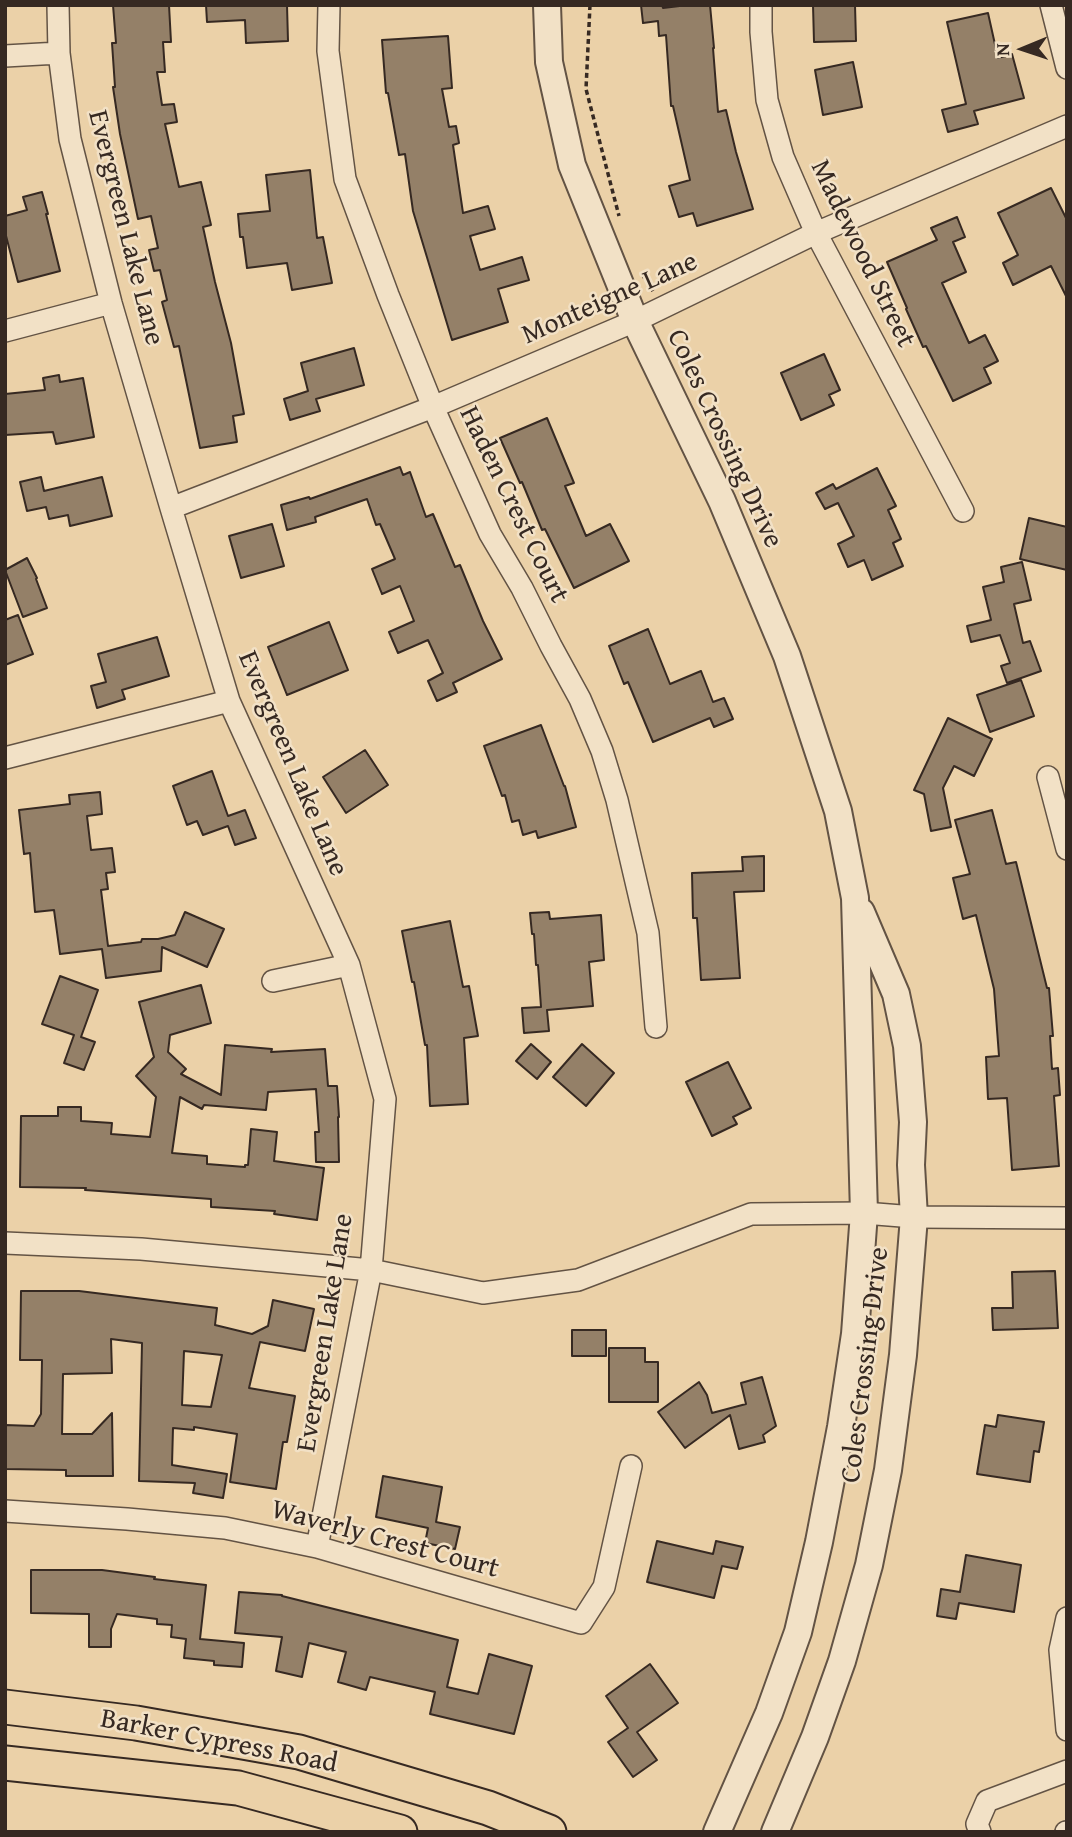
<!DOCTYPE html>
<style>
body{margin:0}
#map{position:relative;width:1072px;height:1837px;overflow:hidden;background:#ebd1a8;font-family:"Gentium Book Plus",serif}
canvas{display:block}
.frame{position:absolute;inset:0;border:7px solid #362922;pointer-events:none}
.north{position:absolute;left:988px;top:14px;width:70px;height:70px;-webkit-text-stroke:5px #f2e1c6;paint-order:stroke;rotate:268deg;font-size:19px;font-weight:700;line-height:28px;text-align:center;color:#362922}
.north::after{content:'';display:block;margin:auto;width:24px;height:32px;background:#362922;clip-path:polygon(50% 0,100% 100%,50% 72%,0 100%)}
</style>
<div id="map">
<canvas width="1072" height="1837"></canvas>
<div class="frame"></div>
<div class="north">N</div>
</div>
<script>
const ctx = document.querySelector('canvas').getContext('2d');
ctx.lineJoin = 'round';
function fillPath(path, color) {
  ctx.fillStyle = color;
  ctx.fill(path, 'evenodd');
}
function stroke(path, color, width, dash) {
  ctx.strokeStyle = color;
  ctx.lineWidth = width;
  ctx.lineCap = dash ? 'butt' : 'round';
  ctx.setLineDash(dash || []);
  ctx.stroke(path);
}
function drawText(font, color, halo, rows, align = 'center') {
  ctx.font = font + ' "Gentium Book Plus",serif';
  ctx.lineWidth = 5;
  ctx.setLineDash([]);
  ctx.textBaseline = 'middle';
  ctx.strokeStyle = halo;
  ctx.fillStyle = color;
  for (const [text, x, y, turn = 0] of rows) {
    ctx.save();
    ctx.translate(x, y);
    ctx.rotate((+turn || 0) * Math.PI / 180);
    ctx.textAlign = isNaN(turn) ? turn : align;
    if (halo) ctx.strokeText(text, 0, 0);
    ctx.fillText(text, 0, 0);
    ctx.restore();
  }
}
const building = new Path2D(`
 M 113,5 L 169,5 L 171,42 L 163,42 L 165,72 L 157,72 L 162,105 L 174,104 L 177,122 L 165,124 L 179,187 L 201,182 L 211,225 L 203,227 L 215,282 L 231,343 L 244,414 L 233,416 L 237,442 L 200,448 L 179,346 L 174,347 L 162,302 L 167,300 L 160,270 L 154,271 L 149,250 L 158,248 L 151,216 L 138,219 L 120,134 L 113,87 L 115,87 L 112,43 L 116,43 Z
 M 206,5 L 287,5 L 288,41 L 246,43 L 245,20 L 207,22 Z
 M 641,5 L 662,5 L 663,8 L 688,5 L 710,5 L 714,48 L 713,48 L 718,112 L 726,110 L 736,152 L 753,209 L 697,226 L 693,213 L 679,217 L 669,186 L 690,180 L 673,106 L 671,106 L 666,35 L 659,36 L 658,21 L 643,23 Z
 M 813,5 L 855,5 L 856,41 L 814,42 Z
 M 988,13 L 998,58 L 1012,54 L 1024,98 L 974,111 L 978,124 L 948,132 L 942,110 L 966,104 L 947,22 Z
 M 448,36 L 452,88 L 442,89 L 449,127 L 456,126 L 459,143 L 453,145 L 463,213 L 488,206 L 495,229 L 470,236 L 480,270 L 522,257 L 529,280 L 498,289 L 508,322 L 452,340 L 413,211 L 405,154 L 399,155 L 388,93 L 386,93 L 382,40 Z
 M 853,62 L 862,107 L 823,115 L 815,70 Z
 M 310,170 L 317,238 L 323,237 L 332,283 L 292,290 L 287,263 L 247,268 L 243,237 L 240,237 L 238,214 L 270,211 L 266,175 Z
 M 1051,188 L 1067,220 L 1067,298 L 1051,266 L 1013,285 L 1003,263 L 1018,255 L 998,213 Z
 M 42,192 L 48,214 L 46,214 L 60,271 L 18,282 L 5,232 L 5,216 L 27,210 L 23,197 Z
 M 957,217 L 965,237 L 953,242 L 966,272 L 942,283 L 969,343 L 985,335 L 998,361 L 984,368 L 991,383 L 953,401 L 926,346 L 923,347 L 906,309 L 907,308 L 887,262 L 937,240 L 931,228 Z
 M 354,348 L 364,385 L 316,399 L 320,411 L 290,420 L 284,399 L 308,391 L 301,363 Z
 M 824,354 L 840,390 L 829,395 L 834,405 L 801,420 L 781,373 Z
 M 59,375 L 60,382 L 83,378 L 94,437 L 56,444 L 53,432 L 5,435 L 5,394 L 45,390 L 43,378 Z
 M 547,418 L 574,483 L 565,486 L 586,536 L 610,524 L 629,561 L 574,588 L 545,529 L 542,530 L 522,482 L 520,483 L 500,438 Z
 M 400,467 L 403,475 L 410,472 L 426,517 L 433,514 L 455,567 L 460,565 L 483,621 L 502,659 L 453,683 L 457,692 L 437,701 L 428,681 L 443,673 L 428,640 L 398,653 L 389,632 L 414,621 L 400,586 L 382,594 L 372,569 L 395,559 L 380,524 L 376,525 L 367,499 L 315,517 L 316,522 L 287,530 L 281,505 L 309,497 L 310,499 Z
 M 877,468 L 896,506 L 888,510 L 901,539 L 893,543 L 903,566 L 872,580 L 864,560 L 848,567 L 838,544 L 854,536 L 838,503 L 825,509 L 816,493 L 833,484 L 836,489 Z
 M 41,477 L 44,491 L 102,477 L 112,516 L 70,526 L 68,515 L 49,519 L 46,507 L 27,511 L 20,482 Z
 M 1029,518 L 1067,527 L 1067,570 L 1020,559 Z
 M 272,524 L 284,566 L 241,578 L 229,536 Z
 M 27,558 L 37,578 L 36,579 L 47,608 L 23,617 L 5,570 Z
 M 1022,562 L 1031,600 L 1014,604 L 1023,643 L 1030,641 L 1041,671 L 1007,683 L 1001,666 L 1010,663 L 1000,635 L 971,642 L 967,626 L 991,620 L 983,587 L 1004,582 L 1001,567 Z
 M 18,615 L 33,654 L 5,665 L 5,620 Z
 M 329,622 L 348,670 L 287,695 L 268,647 Z
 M 648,629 L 670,684 L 701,671 L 713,702 L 724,698 L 733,719 L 714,727 L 710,718 L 653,742 L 628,682 L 624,684 L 609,646 Z
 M 157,637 L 169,676 L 122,690 L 125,699 L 97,708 L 91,686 L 106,682 L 98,654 Z
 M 1021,680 L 1034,716 L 990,732 L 977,695 Z
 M 948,718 L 992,739 L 974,776 L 954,766 L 943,788 L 951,827 L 931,831 L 924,794 L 914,790 Z
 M 541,725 L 564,786 L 565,786 L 576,827 L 538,838 L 536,831 L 523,835 L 519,820 L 512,822 L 505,795 L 502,796 L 484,746 Z
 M 365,750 L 388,785 L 346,813 L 323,777 Z
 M 212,771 L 228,816 L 245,810 L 256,838 L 235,845 L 228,826 L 203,835 L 197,821 L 187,825 L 173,786 Z
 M 100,792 L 102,814 L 87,816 L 91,850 L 112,848 L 115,872 L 106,873 L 108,889 L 101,890 L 108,946 L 141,942 L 142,939 L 158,939 L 175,935 L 185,912 L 224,929 L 207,967 L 162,947 L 161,971 L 106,978 L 102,949 L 60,954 L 54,910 L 35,912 L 30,853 L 24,854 L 19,810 L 70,804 L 69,795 Z
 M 992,810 L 1006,864 L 1016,862 L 1047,988 L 1049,988 L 1053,1036 L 1050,1036 L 1052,1069 L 1058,1068 L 1060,1095 L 1054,1096 L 1059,1166 L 1012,1170 L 1007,1098 L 988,1099 L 986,1057 L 999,1056 L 994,989 L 976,915 L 963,919 L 953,878 L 970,874 L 955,820 Z
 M 764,856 L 764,891 L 734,892 L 740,978 L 701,980 L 697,918 L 693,918 L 692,873 L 743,871 L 742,857 Z
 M 549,912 L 550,919 L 601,915 L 604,960 L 589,962 L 593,1006 L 547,1010 L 549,1031 L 524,1033 L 522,1008 L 541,1007 L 538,965 L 536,965 L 534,934 L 532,934 L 530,913 Z
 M 450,921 L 463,987 L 469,986 L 478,1036 L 464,1038 L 468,1104 L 430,1106 L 427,1045 L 425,1045 L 414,982 L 412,982 L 402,931 Z
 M 60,976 L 98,990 L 81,1037 L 95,1042 L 84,1070 L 64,1063 L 74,1035 L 42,1024 Z
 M 201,985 L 211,1023 L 170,1035 L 168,1052 L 186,1069 L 181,1074 L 221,1095 L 225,1045 L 272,1049 L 271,1052 L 325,1049 L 328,1086 L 337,1086 L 339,1117 L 338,1117 L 339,1162 L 316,1162 L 315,1132 L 319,1132 L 316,1089 L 268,1092 L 266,1110 L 204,1105 L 202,1109 L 180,1097 L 172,1153 L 207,1156 L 207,1164 L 245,1167 L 245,1165 L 248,1165 L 251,1129 L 277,1132 L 274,1161 L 324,1168 L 317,1220 L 274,1214 L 275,1211 L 211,1207 L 211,1199 L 85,1190 L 86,1188 L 20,1187 L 21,1116 L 58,1116 L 58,1107 L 81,1107 L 81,1121 L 112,1123 L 111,1134 L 150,1137 L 156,1097 L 136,1076 L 154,1057 L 139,1002 Z
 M 531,1044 L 551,1062 L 537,1079 L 516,1061 Z
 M 582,1044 L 614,1073 L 586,1106 L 553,1077 Z
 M 728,1062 L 751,1108 L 733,1117 L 737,1124 L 712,1136 L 686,1082 Z
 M 1055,1271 L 1058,1328 L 993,1330 L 992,1308 L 1013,1308 L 1012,1272 Z
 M 21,1291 L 79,1291 L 217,1308 L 215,1325 L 252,1334 L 268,1326 L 273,1300 L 314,1309 L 305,1351 L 260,1342 L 249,1388 L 295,1396 L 287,1442 L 283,1442 L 276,1489 L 230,1482 L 237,1434 L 194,1427 L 194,1430 L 173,1428 L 172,1465 L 227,1474 L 223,1498 L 193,1493 L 195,1483 L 139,1481 L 142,1343 L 111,1339 L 112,1373 L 63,1374 L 62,1434 L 92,1434 L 112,1413 L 113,1476 L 66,1476 L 66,1470 L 5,1469 L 5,1425 L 34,1426 L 41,1414 L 42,1360 L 20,1360 ZM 184,1351 L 222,1355 L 211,1407 L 182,1405 Z
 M 572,1330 L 606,1330 L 606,1356 L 572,1356 Z
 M 609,1348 L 645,1348 L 645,1362 L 658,1362 L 658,1402 L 609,1402 Z
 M 762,1377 L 776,1426 L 763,1435 L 765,1442 L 739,1449 L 730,1415 L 685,1448 L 658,1412 L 699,1382 L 707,1395 L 712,1413 L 746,1404 L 741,1383 Z
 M 998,1415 L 1044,1422 L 1039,1452 L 1034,1451 L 1030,1482 L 977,1474 L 985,1425 L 996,1427 Z
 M 383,1476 L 442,1487 L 436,1522 L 460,1527 L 455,1549 L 425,1543 L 428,1528 L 376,1517 Z
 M 657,1541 L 713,1554 L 716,1541 L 743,1547 L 737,1569 L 722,1566 L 714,1598 L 647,1582 Z
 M 966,1555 L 1021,1565 L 1014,1612 L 959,1603 L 956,1619 L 937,1616 L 941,1589 L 960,1592 Z
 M 31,1570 L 102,1570 L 155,1577 L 154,1579 L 206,1585 L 200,1639 L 244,1643 L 242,1667 L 214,1665 L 214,1661 L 184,1658 L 186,1639 L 171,1637 L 172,1625 L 157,1624 L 157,1619 L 117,1614 L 111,1629 L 111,1647 L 89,1647 L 89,1614 L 31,1613 Z
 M 239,1592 L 282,1595 L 282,1596 L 458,1640 L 447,1687 L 478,1694 L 489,1654 L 532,1666 L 514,1734 L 430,1714 L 435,1692 L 370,1677 L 366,1690 L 338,1682 L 346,1652 L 309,1643 L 302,1677 L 276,1671 L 282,1637 L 235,1633 Z
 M 650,1664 L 678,1703 L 637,1732 L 657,1760 L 633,1777 L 608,1742 L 628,1728 L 606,1696 Z`);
fillPath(building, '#948068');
stroke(building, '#362922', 2);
const minor = new Path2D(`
 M 58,5 L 59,53 L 70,139 L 111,303 L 171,508 L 229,701 L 349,965 L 385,1099 L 371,1270 L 317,1547
 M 329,5 L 328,51 L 345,179 L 388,295 L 433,407 L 490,534 L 522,588 L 551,646 L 580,699 L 602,751 L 617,800 L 648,933 L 656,1027
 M 761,5 L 761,32 L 767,100 L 783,157 L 816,233 L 963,511
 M 1051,5 L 1067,68
 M 5,56 L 59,53
 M 5,331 L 111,303
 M 171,508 L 433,407 L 635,321 L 816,233 L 1067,126
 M 5,758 L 229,701
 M 1048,777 L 1067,849
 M 273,981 L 349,965
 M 5,1243 L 141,1249 L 371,1270 L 483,1293 L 578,1280 L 751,1214 L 864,1213 L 914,1217 L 1067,1218
 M 5,1511 L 127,1519 L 225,1528 L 317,1547 L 581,1623 L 604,1587 L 631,1466
 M 1067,1618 L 1060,1650 L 1067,1730
 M 980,1832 L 977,1824 L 987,1801 L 1067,1771
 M 1066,1832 L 1067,1832`);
const tertiary = new Path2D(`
 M 547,5 L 549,62 L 572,165 L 635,321 L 722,501 L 787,656 L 838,811 L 855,898 L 864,1213 L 855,1334 L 841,1427 L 819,1542 L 798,1632 L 769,1713 L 717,1832
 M 775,1832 L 815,1737 L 842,1661 L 869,1565 L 888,1470 L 903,1355 L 914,1217 L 911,1165 L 913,1122 L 907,1046 L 896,994 L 861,912`);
const primary = new Path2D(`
 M 5,1707 L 136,1723 L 299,1752 L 488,1808 L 549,1832
 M 5,1763 L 238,1788 L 400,1832`);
stroke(minor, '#635344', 24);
stroke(tertiary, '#635344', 30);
stroke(primary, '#362922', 37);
stroke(new Path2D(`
 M 590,5 L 586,89 L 619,216
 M 642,274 L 653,291`), '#362922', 3.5, [5, 3.5]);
stroke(minor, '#f2e1c6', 21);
stroke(tertiary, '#f2e1c6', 26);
stroke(primary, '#ebd1a8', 33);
drawText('28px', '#362922', '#f2e1c6', [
 ["Evergreen Lake Lane",125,228,76],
 ["Madewood Street",862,254,64],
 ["Monteigne Lane",610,299,-24],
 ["Coles Crossing Drive",724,439,65],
 ["Haden Crest Court",513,505,64],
 ["Evergreen Lake Lane",292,764,67],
 ["Evergreen Lake Lane",326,1333,-81],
 ["Coles Crossing Drive",866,1365,-83],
 ["Waverly Crest Court",385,1540,15],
 ["Barker Cypress Road",219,1742,11]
]);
</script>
